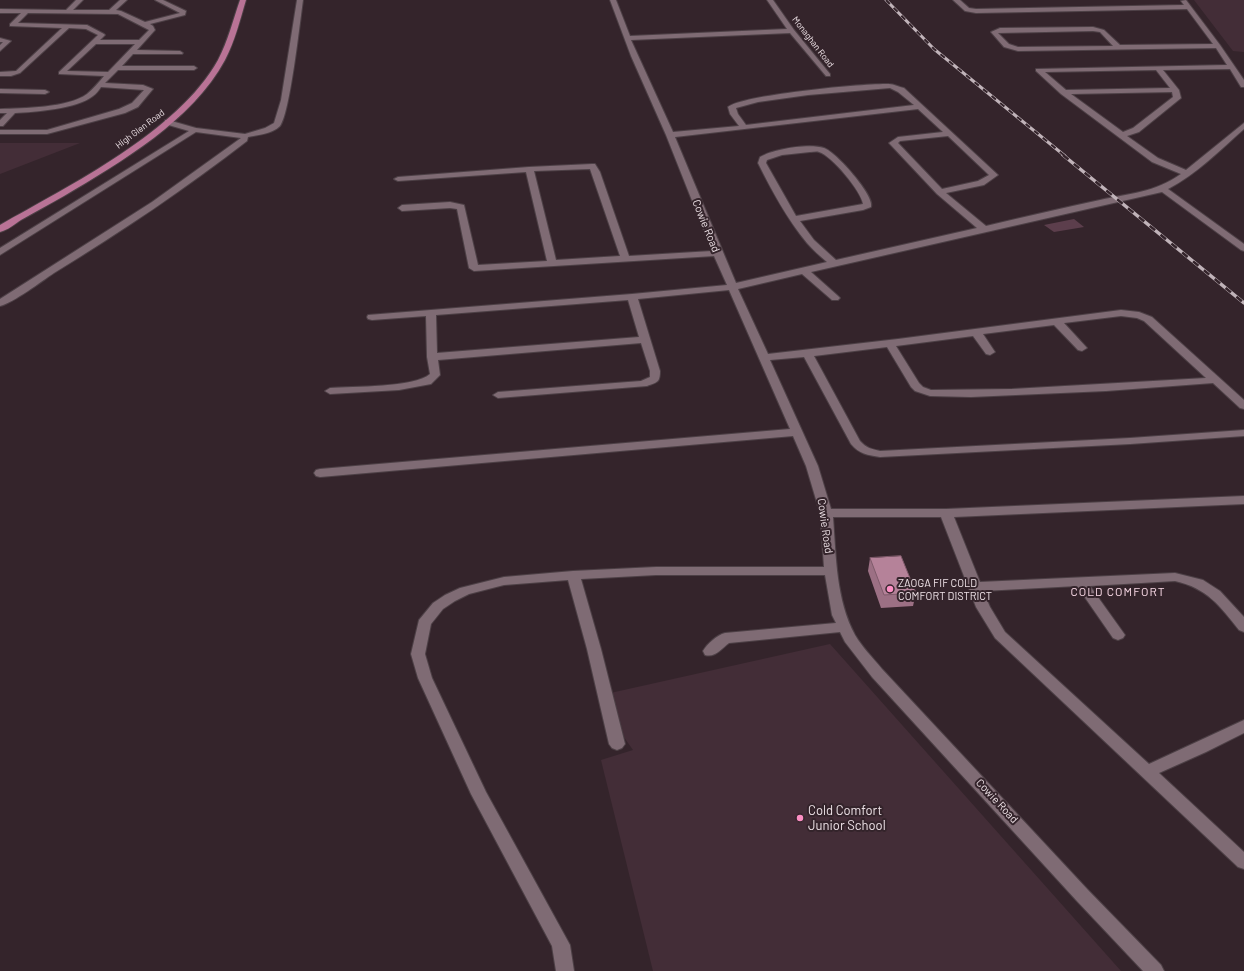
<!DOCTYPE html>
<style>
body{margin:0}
canvas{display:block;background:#34242b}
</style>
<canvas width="1244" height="971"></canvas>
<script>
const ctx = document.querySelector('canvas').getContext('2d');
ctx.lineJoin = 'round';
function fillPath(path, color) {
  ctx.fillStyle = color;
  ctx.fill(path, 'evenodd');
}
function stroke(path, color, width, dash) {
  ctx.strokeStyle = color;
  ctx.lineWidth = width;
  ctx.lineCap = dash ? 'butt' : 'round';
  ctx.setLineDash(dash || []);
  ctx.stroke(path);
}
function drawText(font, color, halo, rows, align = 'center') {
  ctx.font = font + ' Barlow,sans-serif';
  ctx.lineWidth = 4;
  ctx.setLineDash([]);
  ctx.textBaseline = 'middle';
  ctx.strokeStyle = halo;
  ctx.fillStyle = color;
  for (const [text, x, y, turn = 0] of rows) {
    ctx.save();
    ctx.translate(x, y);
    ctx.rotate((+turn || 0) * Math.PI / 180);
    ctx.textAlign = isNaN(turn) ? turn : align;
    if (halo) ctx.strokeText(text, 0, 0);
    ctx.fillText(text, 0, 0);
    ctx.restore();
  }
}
fillPath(new Path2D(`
 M 1194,0 L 1244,0 L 1244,52 L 1233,51 Z
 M 0,143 L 80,143 L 0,174 Z
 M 830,644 L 1121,971 L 653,971 L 601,760 L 633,750 L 614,723 L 606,694 Z`), '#432d37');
fillPath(new Path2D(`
 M 1074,219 L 1084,227 L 1054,232 L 1044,225 Z`), '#5c3e4c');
const minor = new Path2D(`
 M 76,0 L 83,0 L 73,10 L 109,10 L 120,0 L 127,0 L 116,10 L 121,11 L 145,22 L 180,13 L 155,0 L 163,0 L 186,11 L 185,15 L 150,24 L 153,26 L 155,30 L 137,50 L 180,51 L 183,53 L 182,54 L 133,54 L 122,66 L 194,66 L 197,68 L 194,70 L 118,70 L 105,83 L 143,85 L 153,89 L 138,107 L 125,113 L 47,134 L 0,134 L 0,130 L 47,130 L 119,109 L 132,103 L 144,90 L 101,87 C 99,90 96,94 93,96 C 77,109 35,112 15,113 L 3,126 L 0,126 L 0,120 L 7,113 L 0,113 L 0,109 C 23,108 68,108 87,94 C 93,89 99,82 104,76 L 59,74 L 59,72 L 98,35 L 86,29 L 69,28 L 20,73 L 11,76 L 0,76 L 0,72 L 16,71 L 62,28 L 10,26 L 10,24 L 21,13 L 0,13 L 0,9 L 66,10 ZM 28,13 L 118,14 L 149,30 L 139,40 L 100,40 L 105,35 L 104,34 L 87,25 L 18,23 ZM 96,44 L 135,44 L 108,72 L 67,71 Z
 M 297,0 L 303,0 C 300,21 290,114 280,126 C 272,134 258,135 248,137 L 247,141 C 185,189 121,232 54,273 C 42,281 13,303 0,306 L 0,299 L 152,202 L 241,138 L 196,132 L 0,255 L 0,248 L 189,131 L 165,124 L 165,120 L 168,120 L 196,128 L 245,134 L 265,128 L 274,123 L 281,100 Z
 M 610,0 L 616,0 L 630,36 L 787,29 L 767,0 L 773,0 L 794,30 L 830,74 L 830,76 L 826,76 L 790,33 L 631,40 L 673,132 L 739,126 L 730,114 L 728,107 C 741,95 866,83 889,84 C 894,84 899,87 904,88 L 998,175 L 984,185 L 946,193 L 986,226 C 1024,217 1062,208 1100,200 C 1130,193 1154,193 1181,174 L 1152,162 L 1061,94 L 1036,71 L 1036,69 L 1227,65 L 1216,48 L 1018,51 L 1004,47 L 991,32 L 1000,28 L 1093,27 L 1104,30 L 1120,45 L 1213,44 L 1187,9 L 976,13 L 965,11 L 953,0 L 960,0 L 969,8 L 976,9 L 1184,5 L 1181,1 L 1186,0 L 1220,45 L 1244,80 L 1244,87 L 1241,87 L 1230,69 L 1163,70 L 1179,90 L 1181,98 L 1139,132 L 1127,136 L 1158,158 L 1186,170 L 1244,123 L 1244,129 C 1220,150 1197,174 1168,189 L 1244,244 L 1244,251 L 1241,250 L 1162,192 L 811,272 L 838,296 L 840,298 L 838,300 L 832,300 L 802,274 L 738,289 L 768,354 L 898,339 L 1121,310 L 1139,312 L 1152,317 L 1244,400 L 1244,409 L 1240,408 L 1213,383 L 1106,391 L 971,397 L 930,396 L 915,391 L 911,387 L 887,347 L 814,356 L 860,441 C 866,448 872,449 880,451 L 1130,438 L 1244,430 L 1244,436 L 1130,444 L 880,457 C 868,455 859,454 851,444 L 804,357 L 770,360 L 818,466 L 831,509 L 946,509 L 1244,496 L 1244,504 L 954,517 L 980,582 L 1175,573 L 1203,580 L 1220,591 L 1244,617 L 1244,632 L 1239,630 C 1220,606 1207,588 1175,581 L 1090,586 L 1125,635 L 1123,638 L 1118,640 L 1113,638 L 1077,586 L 983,591 L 990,607 L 1005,632 L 1149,764 L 1244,720 L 1244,733 L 1206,752 L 1159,773 L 1244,852 L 1244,869 L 1238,867 L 995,638 L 976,607 L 941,517 L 833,517 C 836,556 836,600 855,635 C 862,647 873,658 882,669 L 1088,890 L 1161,965 L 1164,971 L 1143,971 L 1076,900 L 872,677 L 845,642 L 840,632 L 729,643 C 721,649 715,658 705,655 L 703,651 C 707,644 717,635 725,633 L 836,623 L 832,615 L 825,575 L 656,575 L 581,579 L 601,649 L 625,744 L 622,748 L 617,750 L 612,748 L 609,744 L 587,649 L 568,580 L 504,585 L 469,594 L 455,601 L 443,609 L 431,624 L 425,654 L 432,678 L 486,792 L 570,945 L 574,971 L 556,971 L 552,946 L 471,794 L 418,678 L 411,654 L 419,620 L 433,603 L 445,595 L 460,588 L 504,577 L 573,571 L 656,567 L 824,567 L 820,513 L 806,466 L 793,436 L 320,477 L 316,476 L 314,473 L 316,470 L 320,469 L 790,429 L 729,290 L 638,299 L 660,371 C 660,383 657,382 647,386 L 498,398 L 493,395 L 498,392 L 641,381 L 650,377 L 650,371 L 641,343 L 438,360 L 440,375 L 431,384 L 399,390 L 330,394 L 325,391 L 330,388 C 353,386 414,388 430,374 L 427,357 L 426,316 L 372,320 L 368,319 L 367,317 L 368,315 L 632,294 L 727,285 L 714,256 L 474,271 L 469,268 L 457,209 L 450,208 L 402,211 L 398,208 L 402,205 L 450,202 L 464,205 L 478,265 L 547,261 L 526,172 L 398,181 L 394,179 L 398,177 L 529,167 L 592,164 L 595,164 L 600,172 L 629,256 L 712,251 L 666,135 L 631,56 ZM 1093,31 L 1100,32 L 1113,46 L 1018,47 L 1009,44 L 998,33 ZM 1156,70 L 1170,88 L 1066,90 L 1045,72 ZM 890,88 L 898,92 L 914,105 L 746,125 L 738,114 L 736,108 L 758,102 L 808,95 ZM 1172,92 L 1173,97 L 1133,128 L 1123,132 L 1071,94 ZM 918,109 L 943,132 L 898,137 L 889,143 L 937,194 L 977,228 L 836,260 L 814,240 L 800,221 L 863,210 L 871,207 C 875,196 836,152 824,148 C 809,143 773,149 760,157 L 758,163 C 772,191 787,219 807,243 C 813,250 820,256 827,262 L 736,283 L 675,137 ZM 948,136 L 989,175 L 978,181 L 942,189 L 898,143 L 900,141 ZM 810,152 C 813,152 817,151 819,152 C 832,156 861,191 863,204 L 796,216 L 766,163 L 767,160 L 782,155 ZM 590,169 L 620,256 L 556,260 L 534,171 ZM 628,300 L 639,337 L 437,353 L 436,315 ZM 1121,316 L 1137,318 L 1144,321 L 1206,378 L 1012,389 L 931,390 L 923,387 L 919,383 L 896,346 L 973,336 L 986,354 L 990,355 L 995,352 L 983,334 L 1054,325 L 1078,350 L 1082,351 L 1087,348 L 1064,323 Z
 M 0,38 L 11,41 L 0,51 L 0,45 L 3,42 L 0,42 Z
 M 0,89 L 45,90 L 49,92 L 45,94 L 0,93 Z`);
const major = new Path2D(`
 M 240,0 L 246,0 C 240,20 235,41 225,60 C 192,121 121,162 64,196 C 50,204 35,212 21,220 C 15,224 8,230 0,232 L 0,225 C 70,185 178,132 218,60 C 228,41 233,20 240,0 Z`);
stroke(minor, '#4d4046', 2);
stroke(major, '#4d4046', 2);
fillPath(minor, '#7f6b74');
fillPath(major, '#b97396');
const railFar1 = new Path2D(`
 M 886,0 L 934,49 L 1065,156`);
const rail = new Path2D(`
 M 1063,155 L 1244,303`);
stroke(railFar1, '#c0b3b9', 3);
stroke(rail, '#c0b3b9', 3.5);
stroke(railFar1, '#34242b', 2, [5.5]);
stroke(rail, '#34242b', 2.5, [7]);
fillPath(new Path2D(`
 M 870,558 L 916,593 L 913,606 L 881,608 L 868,571 Z`), '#9c7084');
const building = new Path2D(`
 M 901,556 L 916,593 L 884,595 L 870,558 Z`);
fillPath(building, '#b58299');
stroke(building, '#7f5b6b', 1);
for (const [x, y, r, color] of [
 [890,589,4,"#fb8fc3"],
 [800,818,4,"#fb8fc3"]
]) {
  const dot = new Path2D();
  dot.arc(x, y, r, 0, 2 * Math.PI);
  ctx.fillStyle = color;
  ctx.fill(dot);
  stroke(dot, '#34242b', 1.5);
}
drawText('9px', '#ede1e6', '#34242b', [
 ["Monaghan Road",813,42,52],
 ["High Glen Road",140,129,-37]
]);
drawText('11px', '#ede1e6', '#34242b', [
 ["Cowie Road",706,226,68],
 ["Cowie Road",825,526,82],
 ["Cowie Road",997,801,47]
]);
drawText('11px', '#ede1e6', '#34242b', [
 ["ZAOGA FIF COLD",898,583],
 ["COMFORT DISTRICT",898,596]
], 'left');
ctx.letterSpacing = '1px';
drawText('12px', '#f8d8e5', '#34242b', [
 ["COLD COMFORT",1118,592]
]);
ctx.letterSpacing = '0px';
drawText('13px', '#ede1e6', '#34242b', [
 ["Cold Comfort",808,811],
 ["Junior School",808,826]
], 'left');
</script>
